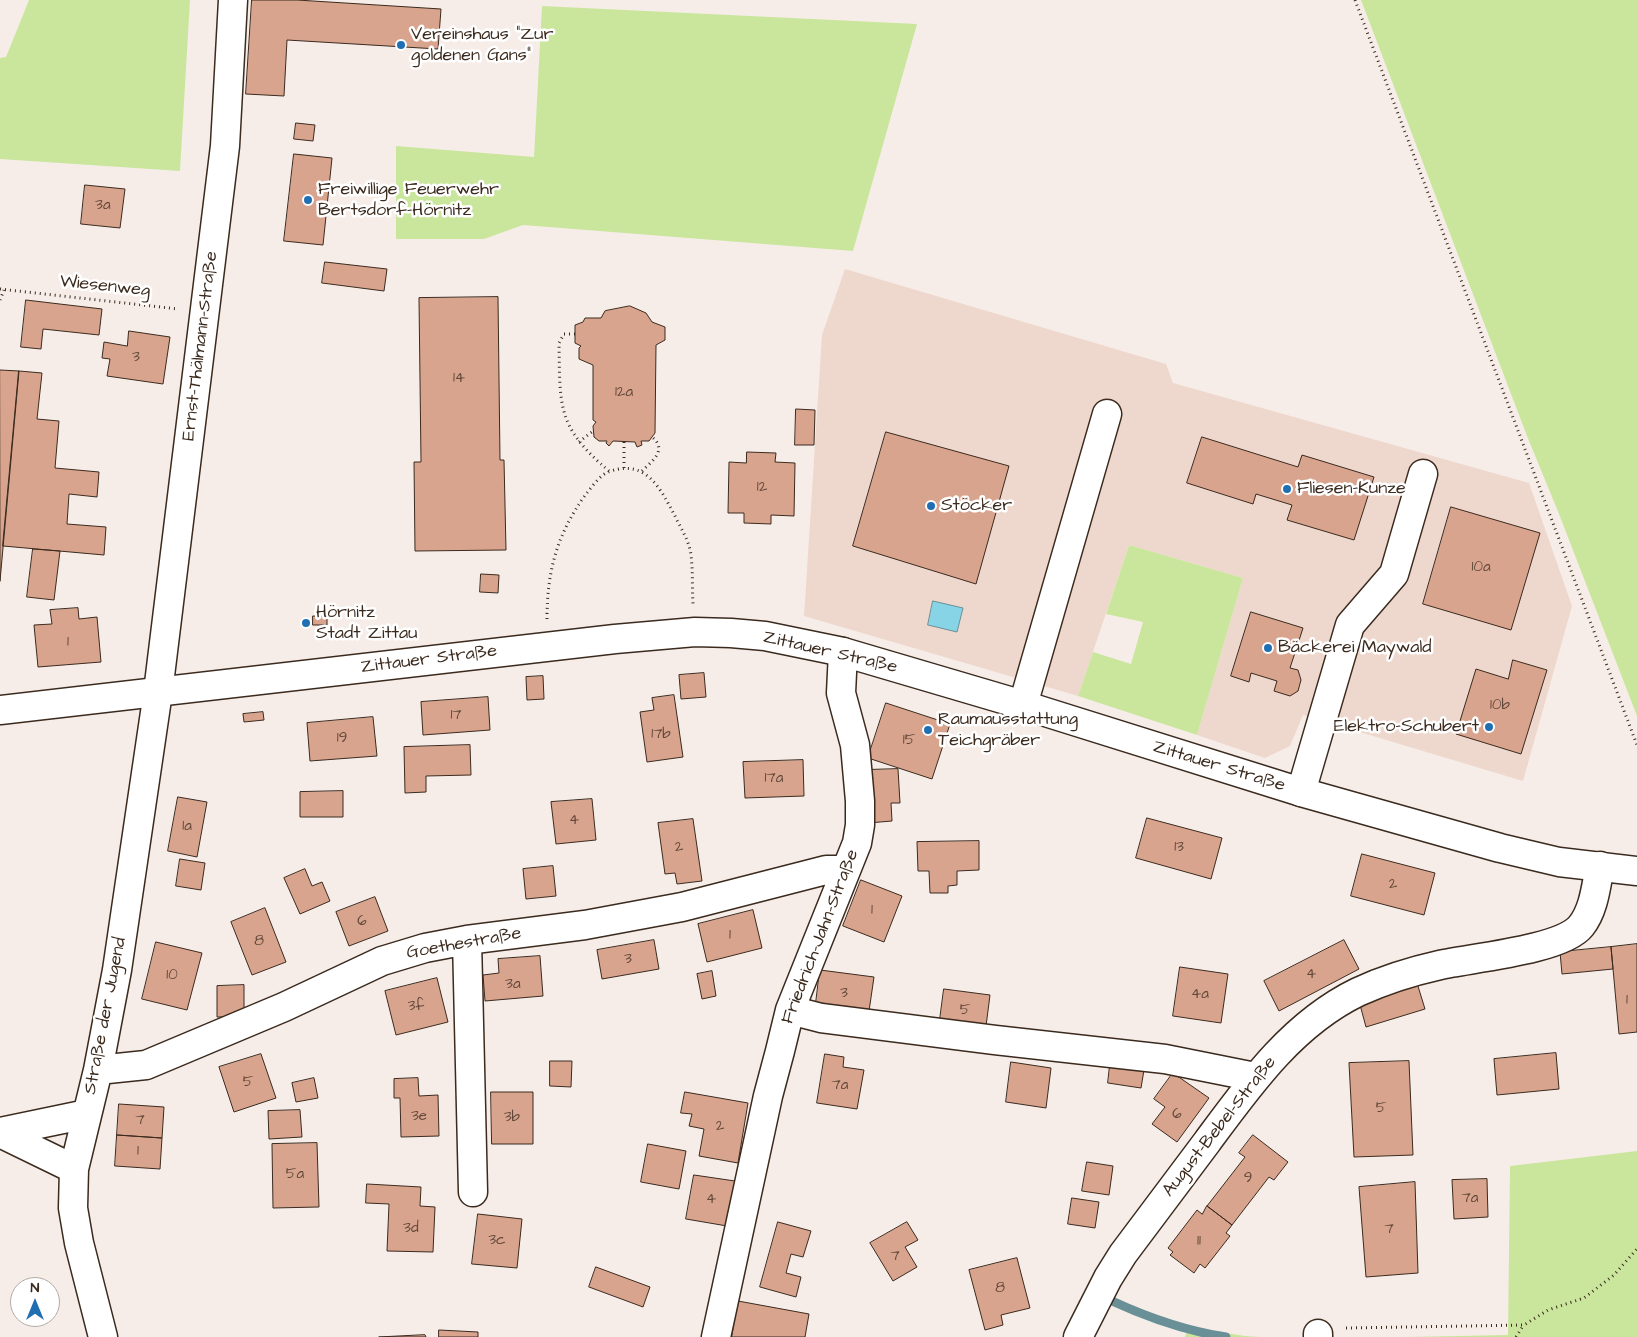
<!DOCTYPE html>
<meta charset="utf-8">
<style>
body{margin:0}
#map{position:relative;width:1637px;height:1337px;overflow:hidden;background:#f7ede8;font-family:"Architects Daughter",sans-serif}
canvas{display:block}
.north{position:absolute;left:10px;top:1277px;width:50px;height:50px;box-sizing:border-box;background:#fff;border:1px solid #b1aaa5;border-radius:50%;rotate:0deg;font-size:14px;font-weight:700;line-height:20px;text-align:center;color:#3b2a1e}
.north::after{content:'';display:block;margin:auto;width:18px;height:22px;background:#1f6fb2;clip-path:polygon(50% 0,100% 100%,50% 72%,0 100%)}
</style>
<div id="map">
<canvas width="1637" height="1337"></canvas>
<div class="north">N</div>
</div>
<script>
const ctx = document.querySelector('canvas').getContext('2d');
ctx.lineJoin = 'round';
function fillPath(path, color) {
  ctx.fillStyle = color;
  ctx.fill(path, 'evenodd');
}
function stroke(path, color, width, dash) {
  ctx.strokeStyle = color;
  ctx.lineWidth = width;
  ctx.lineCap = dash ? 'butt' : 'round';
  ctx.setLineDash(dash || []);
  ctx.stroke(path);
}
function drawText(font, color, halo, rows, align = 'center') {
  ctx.font = font + ' "Architects Daughter",sans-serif';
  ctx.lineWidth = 5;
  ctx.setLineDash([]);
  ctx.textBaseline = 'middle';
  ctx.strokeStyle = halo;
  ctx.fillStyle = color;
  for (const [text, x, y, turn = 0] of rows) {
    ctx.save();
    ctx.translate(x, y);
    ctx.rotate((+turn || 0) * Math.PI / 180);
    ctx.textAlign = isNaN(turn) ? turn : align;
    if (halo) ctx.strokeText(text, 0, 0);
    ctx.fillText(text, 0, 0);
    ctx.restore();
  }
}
fillPath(new Path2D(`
 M 845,269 L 1166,364 L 1173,383 L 1529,483 L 1572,606 L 1523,781 L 1303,715 L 1290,746 L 1265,758 L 1197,735 L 1243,578 L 1129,545 L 1078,696 L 804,616 L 822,335 Z`), '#eed7cd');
fillPath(new Path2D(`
 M 29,0 L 190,0 L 180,171 L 0,159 L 0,58 L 6,57 Z
 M 1361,0 L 1637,0 L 1637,716 L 1559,514 L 1527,436 Z
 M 542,6 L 917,24 L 853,251 L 523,225 L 484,239 L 396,239 L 396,146 L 534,157 Z
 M 1129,545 L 1243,578 L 1197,735 L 1078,696 L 1093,652 L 1131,664 L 1143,622 L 1106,614 Z
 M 1637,1151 L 1637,1337 L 1404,1337 L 1508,1335 L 1510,1166 Z
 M 1188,1327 L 1245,1336 L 1260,1337 L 1185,1337 Z`), '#cae69d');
const water = new Path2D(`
 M 933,601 L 963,608 L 957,632 L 928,625 Z`);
fillPath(water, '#88d4e7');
stroke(water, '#699097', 1);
stroke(new Path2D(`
 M 1112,1301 C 1149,1318 1186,1331 1226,1337`), '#699097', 9);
const building = new Path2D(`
 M 252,0 L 297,0 L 441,9 L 438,49 L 287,40 L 284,96 L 246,94 Z
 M 296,123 L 315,125 L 313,141 L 294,139 Z
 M 294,154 L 332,158 L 323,245 L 284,241 Z
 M 85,185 L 125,189 L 120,228 L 81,224 Z
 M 325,262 L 387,269 L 384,291 L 322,283 Z
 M 498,297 L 500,460 L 504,460 L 506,550 L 415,551 L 414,462 L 421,462 L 419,298 Z
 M 26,300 L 102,309 L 99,335 L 43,329 L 41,349 L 21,347 Z
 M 630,306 L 646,313 L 652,322 L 665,327 L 665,340 L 656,345 L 655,433 L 649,441 L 641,441 L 642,445 L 637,447 L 635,442 L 613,441 L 609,446 L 606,443 L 607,441 L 599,441 L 594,437 L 593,426 L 596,422 L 593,420 L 593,365 L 579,359 L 579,348 L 581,346 L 575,343 L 575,325 L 583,322 L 585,318 L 601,318 L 605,311 Z
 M 129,331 L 170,337 L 163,384 L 107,376 L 110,359 L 102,358 L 104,342 L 127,346 Z
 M 0,370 L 19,371 L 0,581 Z
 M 19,371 L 42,373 L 37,419 L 59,421 L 55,468 L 99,472 L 97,497 L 69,494 L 67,524 L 106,527 L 104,555 L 3,546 Z
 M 796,409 L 815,410 L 814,445 L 795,445 Z
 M 886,432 L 1009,466 L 976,584 L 853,546 Z
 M 1202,437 L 1298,467 L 1302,455 L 1374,477 L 1354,540 L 1287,520 L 1292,505 L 1256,494 L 1253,504 L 1187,483 Z
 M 747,452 L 776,453 L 775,462 L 795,463 L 794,516 L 771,515 L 771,524 L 744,523 L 744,513 L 728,513 L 729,462 L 746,463 Z
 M 1451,507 L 1540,533 L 1511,630 L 1423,604 Z
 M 33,549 L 60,551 L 54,600 L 27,597 Z
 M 481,574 L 499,575 L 498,593 L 480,592 Z
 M 78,608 L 79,619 L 97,617 L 101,662 L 38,667 L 34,625 L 52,624 L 50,610 Z
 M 1251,612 L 1303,628 L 1290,668 L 1298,670 L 1301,680 L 1298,691 L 1290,696 L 1274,691 L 1277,681 L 1251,673 L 1249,682 L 1231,676 Z
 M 313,616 L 327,616 L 327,625 L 313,625 Z
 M 1513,660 L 1547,670 L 1521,754 L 1456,734 L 1476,669 L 1508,679 Z
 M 704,673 L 706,697 L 681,699 L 679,675 Z
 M 543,676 L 544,699 L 527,700 L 526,677 Z
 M 674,695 L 683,757 L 647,762 L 640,712 L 654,710 L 652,698 Z
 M 488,697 L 490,730 L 423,735 L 421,702 Z
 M 886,703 L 950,724 L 932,779 L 868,758 Z
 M 263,712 L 264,720 L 244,722 L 243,714 Z
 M 373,717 L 377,756 L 310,761 L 307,723 Z
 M 470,745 L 471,775 L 426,776 L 426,792 L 405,793 L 404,747 Z
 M 803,760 L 804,796 L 745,798 L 743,762 Z
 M 898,769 L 900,803 L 891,803 L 892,821 L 868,823 L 866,770 Z
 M 343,791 L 343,817 L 300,817 L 300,792 Z
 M 178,797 L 207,802 L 197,857 L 168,851 Z
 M 592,799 L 596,840 L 556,844 L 551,802 Z
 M 1147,818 L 1222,838 L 1211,879 L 1136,858 Z
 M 693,819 L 702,881 L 677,884 L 675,873 L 665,874 L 658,823 Z
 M 979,841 L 979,870 L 957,871 L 957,885 L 948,886 L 948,893 L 930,893 L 929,871 L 918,871 L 917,842 Z
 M 1362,854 L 1435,873 L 1424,915 L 1351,896 Z
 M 180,859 L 205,863 L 201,890 L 176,886 Z
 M 553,866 L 556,896 L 526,899 L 523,869 Z
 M 305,869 L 312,886 L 322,882 L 330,901 L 300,914 L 284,878 Z
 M 861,880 L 902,896 L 884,942 L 843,926 Z
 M 375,897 L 388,931 L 349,946 L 336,912 Z
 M 265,908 L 286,962 L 252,975 L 231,922 Z
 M 753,910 L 762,948 L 707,962 L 698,924 Z
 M 654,940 L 659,969 L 602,979 L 597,950 Z
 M 1344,940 L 1359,969 L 1279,1011 L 1264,981 Z
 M 156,942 L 202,953 L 187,1010 L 142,999 Z
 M 1637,944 L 1637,1032 L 1619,1034 L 1611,947 Z
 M 1611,947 L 1613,969 L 1562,974 L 1560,952 Z
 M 540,956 L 543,996 L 485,1001 L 483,975 L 499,973 L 498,959 Z
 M 1180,967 L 1228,974 L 1221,1023 L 1173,1016 Z
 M 820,970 L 874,977 L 868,1018 L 815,1011 Z
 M 712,971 L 716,996 L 702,999 L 697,974 Z
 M 437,978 L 448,1022 L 396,1035 L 385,991 Z
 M 1417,983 L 1425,1009 L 1366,1027 L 1359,1001 Z
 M 244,985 L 244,1017 L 217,1017 L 217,986 Z
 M 944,989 L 990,995 L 985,1034 L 939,1027 Z
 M 1556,1053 L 1559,1089 L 1497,1095 L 1494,1059 Z
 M 261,1054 L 276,1098 L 234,1112 L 219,1067 Z
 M 825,1054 L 844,1057 L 843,1067 L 864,1070 L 857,1109 L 817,1103 Z
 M 550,1061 L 572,1061 L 571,1087 L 550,1086 Z
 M 1409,1061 L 1413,1155 L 1354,1157 L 1349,1063 Z
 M 1011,1062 L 1051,1068 L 1046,1108 L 1006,1102 Z
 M 1110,1065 L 1144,1070 L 1141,1088 L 1108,1083 Z
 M 1173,1073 L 1209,1098 L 1177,1142 L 1152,1124 L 1165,1107 L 1154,1099 Z
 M 314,1078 L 318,1098 L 296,1102 L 292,1083 Z
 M 418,1078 L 419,1096 L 438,1095 L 439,1136 L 401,1137 L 400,1098 L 394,1098 L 394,1079 Z
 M 491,1092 L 533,1092 L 533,1144 L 492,1144 Z
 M 685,1092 L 748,1103 L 738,1163 L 699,1156 L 704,1129 L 689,1126 L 692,1114 L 681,1113 Z
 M 119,1104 L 164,1107 L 162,1138 L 117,1135 Z
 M 300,1110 L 302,1137 L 269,1139 L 268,1111 Z
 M 117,1135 L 162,1138 L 160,1169 L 115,1166 Z
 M 1253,1135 L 1288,1162 L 1274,1180 L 1269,1177 L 1232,1225 L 1207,1206 L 1245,1157 L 1239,1153 Z
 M 317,1143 L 319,1207 L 273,1208 L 272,1144 Z
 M 648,1144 L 686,1151 L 679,1189 L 641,1182 Z
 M 1087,1162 L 1113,1166 L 1109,1195 L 1082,1191 Z
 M 694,1175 L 735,1181 L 727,1226 L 686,1219 Z
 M 1487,1179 L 1488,1217 L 1454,1219 L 1452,1180 Z
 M 1415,1182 L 1418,1273 L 1366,1277 L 1359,1187 Z
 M 367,1184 L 421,1187 L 420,1206 L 435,1207 L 433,1252 L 387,1251 L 389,1204 L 366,1203 Z
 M 1072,1198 L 1099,1202 L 1095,1228 L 1068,1224 Z
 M 1207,1206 L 1232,1225 L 1226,1233 L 1230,1236 L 1205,1268 L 1200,1264 L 1194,1273 L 1170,1255 L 1173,1252 L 1168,1248 L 1197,1210 L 1202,1214 Z
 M 478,1214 L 522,1219 L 517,1268 L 472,1264 Z
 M 778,1222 L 811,1231 L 803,1257 L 791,1254 L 786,1273 L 801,1277 L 796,1297 L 760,1287 Z
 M 907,1222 L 918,1240 L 905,1247 L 917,1267 L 893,1281 L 870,1243 Z
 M 1017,1258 L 1030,1308 L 1001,1315 L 1003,1325 L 985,1330 L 969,1270 Z
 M 596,1267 L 650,1287 L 643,1307 L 589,1287 Z
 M 738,1301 L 809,1314 L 805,1337 L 732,1337 Z
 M 439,1330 L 478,1332 L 478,1337 L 439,1337 Z
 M 425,1335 L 426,1337 L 379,1337 Z`);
fillPath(building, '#d8a48d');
stroke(building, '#3b2a1e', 1);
const minor = new Path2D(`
 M 1023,705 L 1107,414
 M 1301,792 L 1350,625 L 1394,574 L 1423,474
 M 467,940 L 473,1192
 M 790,1010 L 821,1018 L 995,1040 L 1165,1059 L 1255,1077
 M 98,1070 L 146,1065 L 284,1007 L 382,961 L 425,948 L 467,940 L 585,925 L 682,907 L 826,870 L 845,870
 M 0,1132 L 87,1114
 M 0,1133 L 74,1169
 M 103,1337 L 79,1243 L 73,1208 L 74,1169 L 98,1070 L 117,970 L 158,692 L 225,146 L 233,0
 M 716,1337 L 768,1096 L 780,1051 L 790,1010 L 857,843 L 860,825 L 860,801 L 855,745 L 841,693 L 843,652
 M 1078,1337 L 1108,1278 L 1123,1254 C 1151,1217 1179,1179 1207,1142 C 1249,1085 1292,1024 1358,992 C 1384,980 1413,971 1440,965 C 1471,958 1562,950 1581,926 C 1594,910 1596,886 1600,866
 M 1318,1337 L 1318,1334`);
const major = new Path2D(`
 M 0,710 L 615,639 L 695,632 L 731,633 L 765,636 L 843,652 L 1023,705 L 1301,792 L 1500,848 L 1559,862 L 1637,871`);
stroke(minor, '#3b2a1e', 31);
stroke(major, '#3b2a1e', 31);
stroke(new Path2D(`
 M 1355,0 L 1637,745
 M 0,289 L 178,309
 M 0,300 L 4,290
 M 575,334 L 564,334 L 559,343 C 560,407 557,427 609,471
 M 579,442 L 593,431
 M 624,468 L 624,442
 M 642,471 C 652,461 668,450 652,437
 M 547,619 C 547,571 557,534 586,494 C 593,486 600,474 611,471 C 647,459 661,490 675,516 C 681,529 689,540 691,555 C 693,571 692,588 693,604
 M 1346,1328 L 1524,1325 L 1548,1310 L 1584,1298 L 1614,1275 L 1637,1249
 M 1516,1337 L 1523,1326`), '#3b2a1e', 3, [1, 4]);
stroke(minor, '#fff', 28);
stroke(major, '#fff', 28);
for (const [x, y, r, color] of [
 [401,45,5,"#1f6fb2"],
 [308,200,5,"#1f6fb2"],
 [1287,489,5,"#1f6fb2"],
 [931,506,5,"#1f6fb2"],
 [306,623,5,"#1f6fb2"],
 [1268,648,5,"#1f6fb2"],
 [1489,727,5,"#1f6fb2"],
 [928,730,5,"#1f6fb2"]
]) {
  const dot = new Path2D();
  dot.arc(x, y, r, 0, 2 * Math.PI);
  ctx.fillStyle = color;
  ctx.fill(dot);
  stroke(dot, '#fff', 2);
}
drawText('15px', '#62483a', null, [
 ["3a",103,206],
 ["3",136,358],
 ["14",459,379],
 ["12a",624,393],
 ["12",762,488],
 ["10a",1481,568],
 ["1",68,643],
 ["10b",1500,706],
 ["17",456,716],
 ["17b",661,735],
 ["19",342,739],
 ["15",909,741],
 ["17a",774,779],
 ["4",574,821],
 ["1a",187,827],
 ["2",679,848],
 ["13",1179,848],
 ["2",1393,885],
 ["1",872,911],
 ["6",362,922],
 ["1",730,936],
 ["8",259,942],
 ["3",628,960],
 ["4",1311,975],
 ["10",172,976],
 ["3a",513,985],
 ["3",844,994],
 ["4a",1200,995],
 ["1",1627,1001],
 ["3f",416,1007],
 ["5",965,1011],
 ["5",248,1083],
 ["7a",840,1086],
 ["5",1381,1109],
 ["6",1177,1115],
 ["3e",419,1117],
 ["3b",512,1118],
 ["7",140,1121],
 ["2",720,1127],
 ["1",138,1152],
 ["5a",295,1175],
 ["9",1248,1179],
 ["7a",1470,1199],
 ["4",711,1200],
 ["3d",411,1229],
 ["7",1389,1230],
 ["3c",497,1241],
 ["11",1199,1242],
 ["7",895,1257],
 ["8",1000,1289]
]);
drawText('18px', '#3b2a1e', '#fff', [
 ["Vereinshaus \"Zur",411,35],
 ["goldenen Gans\"",411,56],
 ["Freiwillige Feuerwehr",318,190],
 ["Bertsdorf-Hörnitz",318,211],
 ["Fliesen-Kunze",1297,489],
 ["Stöcker",941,506],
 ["Hörnitz",316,613],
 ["Stadt Zittau",316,634],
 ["Bäckerei Maywald",1278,648],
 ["Raumausstattung",938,720],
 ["Teichgräber",938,741],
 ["Elektro-Schubert",1479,727,"right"]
], 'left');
drawText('18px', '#3b2a1e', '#fff', [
 ["Wiesenweg",105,287,6],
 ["Ernst-Thälmann-Straße",201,346,-83],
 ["Zittauer Straße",830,653,13],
 ["Zittauer Straße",429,660,-7],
 ["Zittauer Straße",1219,767,17],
 ["Friedrich-Jahn-Straße",821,937,-69],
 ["Goethestraße",464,944,-10],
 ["Straße der Jugend",106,1016,-79],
 ["August-Bebel-Straße",1220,1127,-52]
]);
</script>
